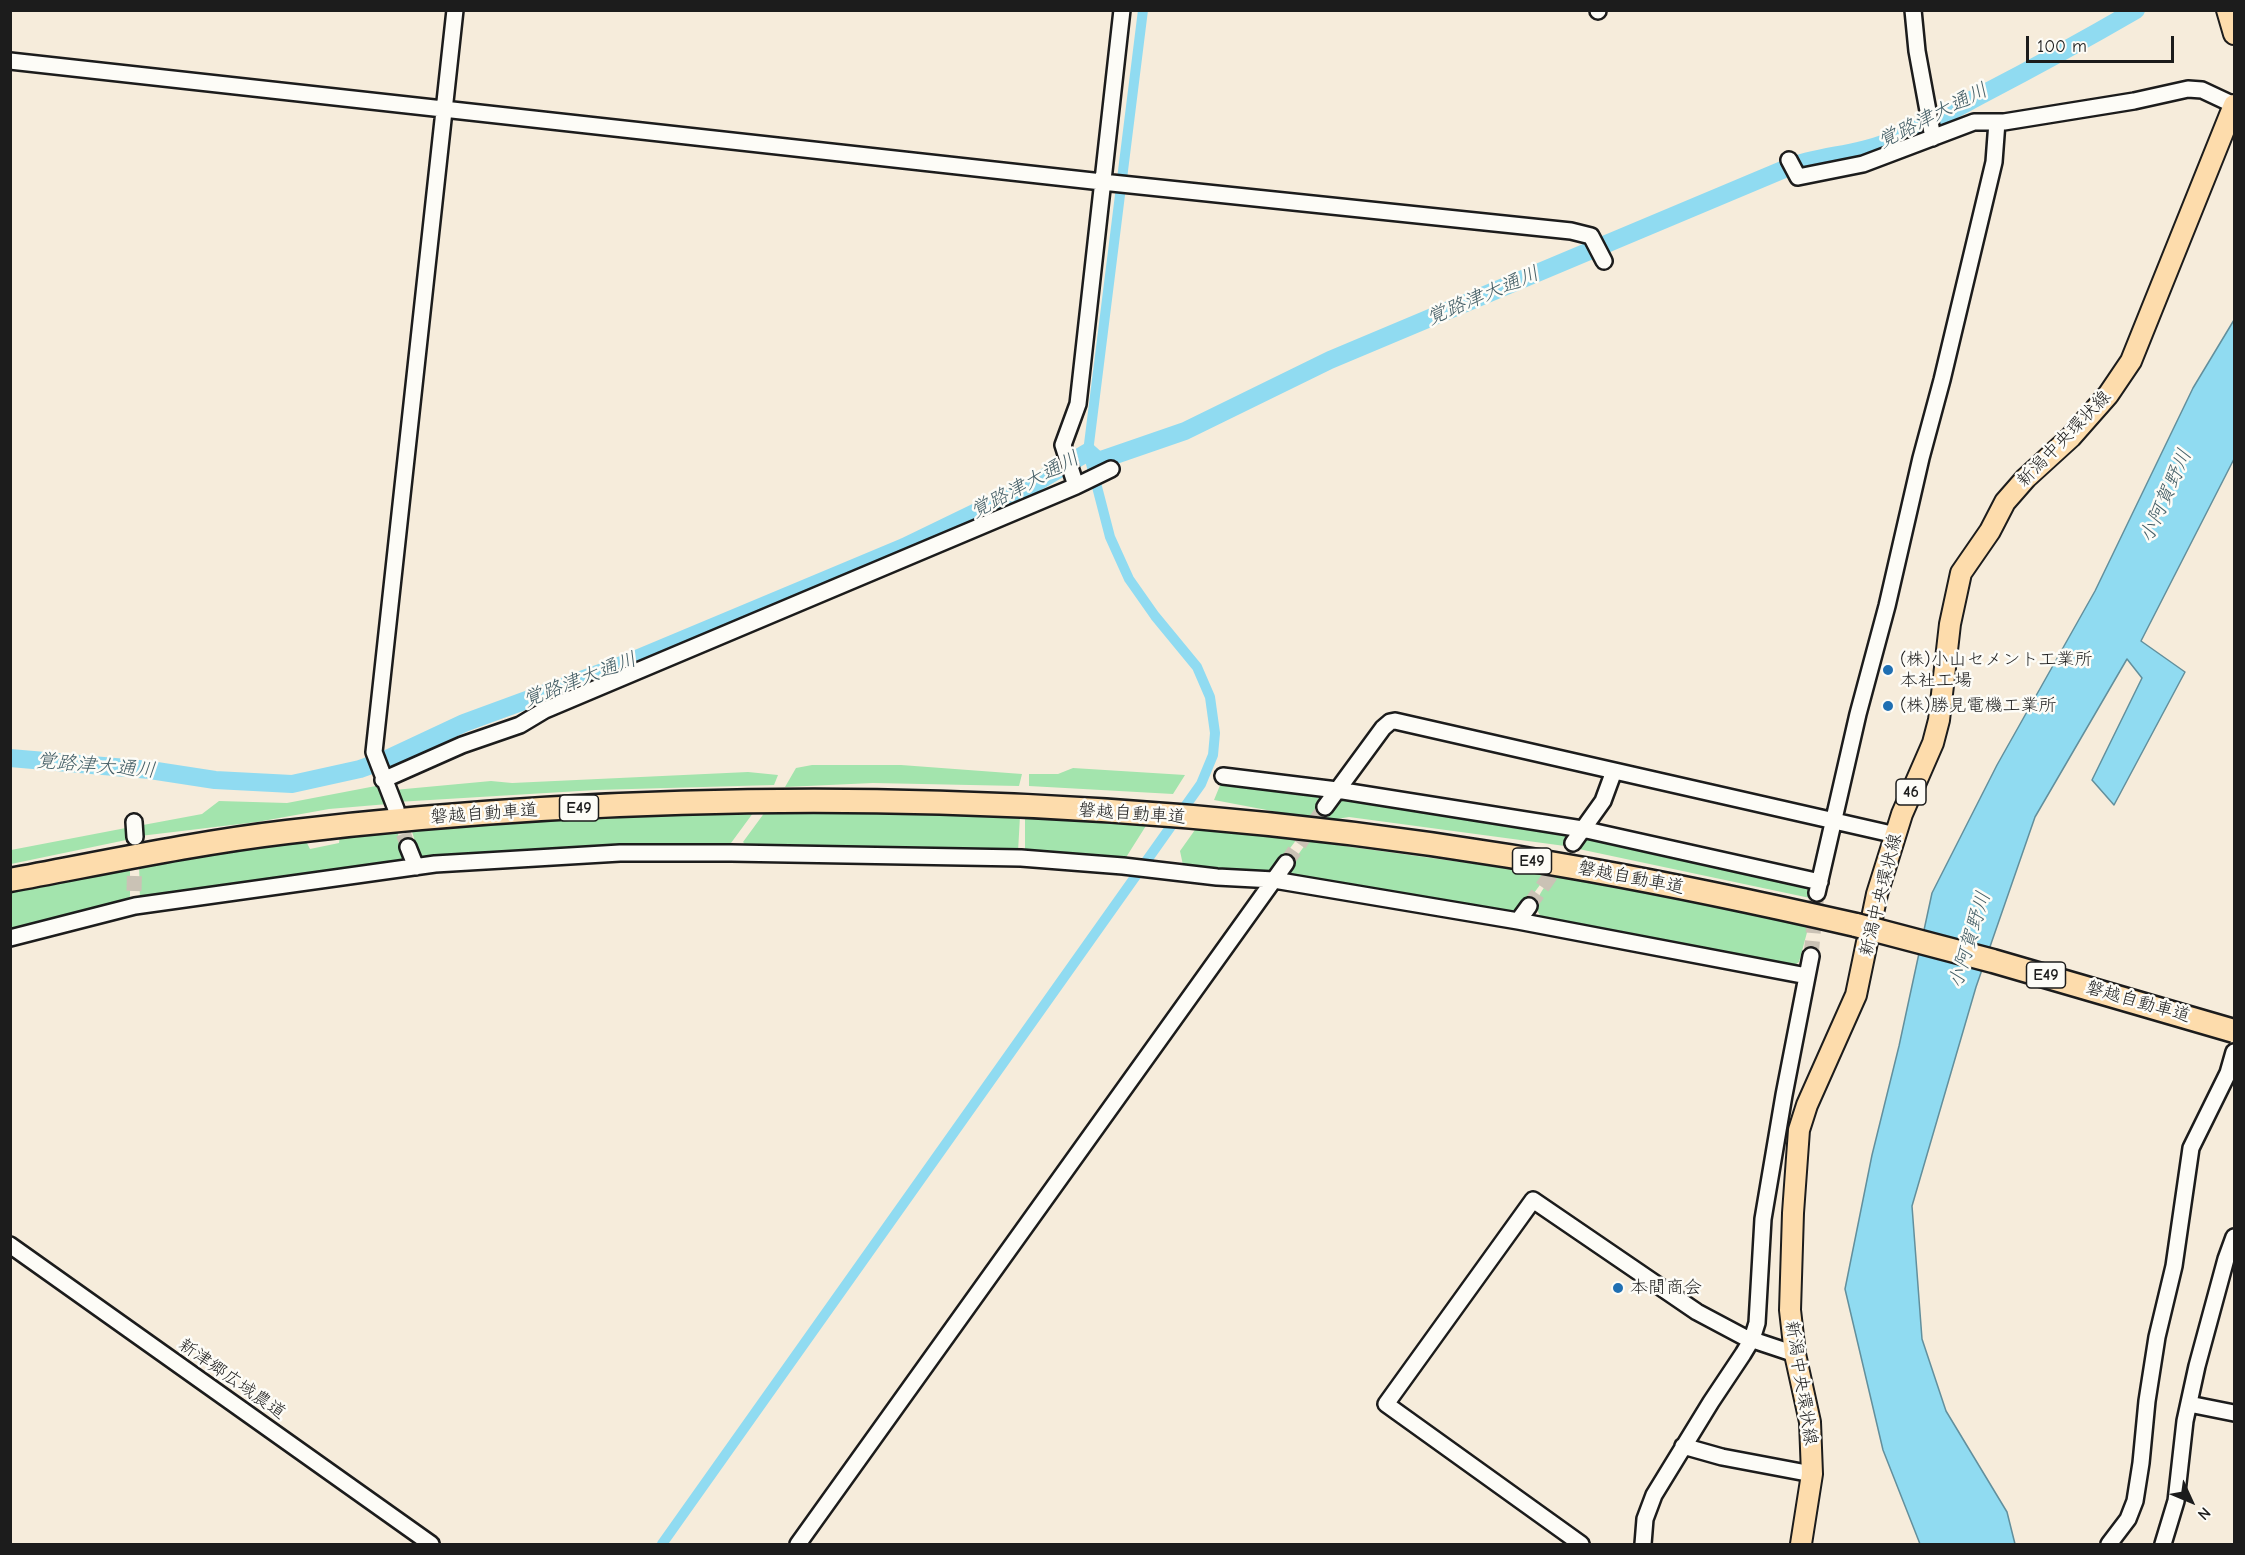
<!DOCTYPE html>
<meta charset="utf-8">
<style>
body{margin:0}
#map{position:relative;width:2245px;height:1555px;overflow:hidden;background:#f6ecdb;font-family:"Comic Neue",sans-serif}
canvas{display:block}
.frame{position:absolute;inset:0;border:12px solid #1c1c1c;pointer-events:none}
.north{position:absolute;left:2161px;top:1471px;width:60px;height:60px;-webkit-text-stroke:4px #fdfcf7;paint-order:stroke;rotate:134deg;font-size:16px;font-weight:700;line-height:24px;text-align:center;color:#1c1c1c}
.north::after{content:'';display:block;margin:auto;width:21px;height:27px;background:#1c1c1c;clip-path:polygon(50% 0,100% 100%,50% 72%,0 100%)}
.scale{position:absolute;left:2026px;top:36px;width:148px;height:27px;box-sizing:border-box;border:3px solid #1c1c1c;border-top:0;padding-left:8px;font-size:18px;line-height:21px;white-space:nowrap;color:#1c1c1c;-webkit-text-stroke:4px #fdfcf7;paint-order:stroke}
</style>
<div id="map">
<canvas width="2245" height="1555"></canvas>
<div class="frame"></div>
<div class="north">N</div>
<div class="scale">100 m</div>
</div>
<script>
const ctx = document.querySelector('canvas').getContext('2d');
ctx.lineJoin = 'round';
function fillPath(path, color) {
  ctx.fillStyle = color;
  ctx.fill(path, 'evenodd');
}
function stroke(path, color, width, dash) {
  ctx.strokeStyle = color;
  ctx.lineWidth = width;
  ctx.lineCap = dash ? 'butt' : 'round';
  ctx.setLineDash(dash || []);
  ctx.stroke(path);
}
function drawText(font, color, halo, rows, align = 'center') {
  ctx.font = font + ' "Comic Neue","Klee One",sans-serif';
  ctx.lineWidth = 5;
  ctx.setLineDash([]);
  ctx.textBaseline = 'middle';
  ctx.strokeStyle = halo;
  ctx.fillStyle = color;
  for (const [text, x, y, turn = 0] of rows) {
    ctx.save();
    ctx.translate(x, y);
    ctx.rotate((+turn || 0) * Math.PI / 180);
    ctx.textAlign = isNaN(turn) ? turn : align;
    if (halo) ctx.strokeText(text, 0, 0);
    ctx.fillText(text, 0, 0);
    ctx.restore();
  }
}
fillPath(new Path2D(`
 M 812,765 L 901,765 L 1022,774 L 1019,786 L 873,783 L 785,787 L 796,768 Z
 M 1073,768 L 1185,775 L 1173,794 L 1029,786 L 1029,774 L 1058,774 Z
 M 748,772 L 778,775 L 774,785 L 596,790 L 397,802 L 394,790 L 491,781 L 512,783 Z
 M 1223,778 L 1326,793 L 1309,818 L 1214,800 Z
 M 381,785 L 388,804 L 329,809 L 257,822 L 140,836 L 143,825 L 202,814 L 219,801 L 287,803 Z
 M 1344,799 L 1578,831 L 1565,846 L 1349,817 L 1324,821 L 1340,800 Z
 M 756,809 L 731,843 L 719,846 L 627,845 L 420,858 L 410,825 Z
 M 765,812 L 892,813 L 1020,816 L 1018,852 L 749,848 L 743,842 Z
 M 1025,812 L 1149,821 L 1125,859 L 1025,850 Z
 M 1215,826 L 1297,839 L 1269,876 L 1183,865 L 1180,851 L 1197,827 Z
 M 131,827 L 131,839 L 11,864 L 11,850 Z
 M 396,827 L 405,859 L 401,864 L 140,900 L 139,863 L 304,837 L 310,849 L 339,843 L 340,833 Z
 M 1585,832 L 1814,884 L 1810,898 L 1574,848 Z
 M 1308,841 L 1548,874 L 1520,912 L 1481,910 L 1296,879 L 1291,874 L 1292,863 Z
 M 130,866 L 130,903 L 11,932 L 10,891 Z
 M 1553,875 L 1687,898 L 1809,925 L 1799,962 L 1790,968 L 1541,917 C 1530,901 1544,889 1553,875 Z`), '#a3e4ad');
const water = new Path2D(`
 M 2234,320 L 2234,459 L 2141,641 L 2185,672 L 2114,805 L 2092,780 L 2142,678 L 2127,659 L 2035,817 L 1976,987 L 1912,1206 L 1922,1339 L 1946,1411 L 2007,1512 L 2015,1544 L 1920,1544 L 1883,1450 L 1845,1289 L 1872,1155 L 1899,1046 L 1932,893 L 1997,765 L 2095,591 L 2193,388 Z`);
fillPath(water, '#90dbf1');
stroke(water, '#628f9c', 1.5);
stroke(new Path2D(`
 M 662,1544 L 1201,784 L 1213,755 L 1215,733 L 1210,697 L 1197,667 L 1155,616 L 1129,579 L 1110,537 L 1088,452 L 1143,10`), '#90dbf1', 10);
stroke(new Path2D(`
 M 10,758 L 150,770 L 215,780 L 292,784 L 360,769 L 385,760 L 464,723 L 622,665 L 904,547 L 1032,485 L 1088,452 L 1098,461 L 1185,431 L 1330,360 L 1787,168 C 1818,155 1853,156 1885,143 C 1919,129 1951,111 1983,94 C 2035,67 2086,39 2136,10`), '#90dbf1', 18);
stroke(new Path2D(`
 M 396,812 L 408,847
 M 1286,863 L 1325,807
 M 134,891 L 135,849
 M 1529,906 L 1573,843
 M 1811,956 L 1817,893`), '#cac2b5', 15, [15, 8]);
const minor = new Path2D(`
 M 1598,10 L 1598,11
 M 1913,10 L 1917,51 L 1933,138
 M 10,61 L 1102,182 L 1571,231 L 1591,236 L 1604,261
 M 1789,160 L 1798,177 L 1863,164 L 1974,122 L 2004,122 L 2134,101 L 2188,89 L 2202,90 L 2234,105
 M 1076,486 L 1063,445 L 1078,404 L 1122,10
 M 1223,776 L 1337,790 L 1582,829 L 1820,882
 M 383,780 L 462,745 L 520,725 L 545,710 L 1076,486 L 1111,469
 M 1325,807 L 1383,728 L 1390,722 L 1395,721 L 1896,835
 M 396,809 L 374,752 L 455,10
 M 134,822 L 135,837
 M 1573,843 L 1603,801 L 1614,771
 M 408,847 L 416,867
 M 1817,893 L 1858,714 L 1887,606 L 1921,458 L 1942,380 L 1994,162 L 1997,122
 M 1518,921 L 1529,906
 M 10,938 L 135,906 L 435,864 L 620,853 L 731,853 L 1021,858 L 1123,866 L 1217,877 L 1274,880 L 1518,921 L 1807,976
 M 10,1245 L 431,1544
 M 2189,1404 L 2234,1413
 M 1683,1446 L 1722,1457 L 1812,1474
 M 798,1544 L 1286,863
 M 1581,1544 L 1386,1404 L 1533,1200 L 1697,1312 L 1744,1337 L 1795,1354
 M 1643,1544 L 1645,1519 L 1654,1495 L 1711,1402 L 1743,1354 L 1752,1339 L 1757,1323 L 1763,1219 L 1784,1095 L 1811,956
 M 2109,1544 L 2128,1519 L 2135,1501 L 2141,1463 L 2147,1401 L 2157,1337 L 2174,1266 L 2191,1148 L 2228,1073 L 2234,1052
 M 2163,1544 L 2176,1501 L 2185,1421 L 2197,1366 L 2226,1259 L 2234,1237`);
const major = new Path2D(`
 M 2227,10 L 2234,34
 M 1801,1544 L 1812,1474 L 1810,1422 L 1795,1354 L 1790,1310 L 1793,1213 L 1799,1130 L 1807,1105 L 1856,995 L 1877,894 L 1902,814 L 1933,743 L 1939,720 L 1950,624 L 1961,573 L 1990,531 L 2005,502 L 2026,478 L 2071,437 L 2108,395 L 2131,361 L 2234,105`);
const highway = new Path2D(`
 M 10,880 C 102,863 194,843 287,832 C 717,781 1164,792 1590,870 C 1679,886 1768,905 1856,925`);
stroke(minor, '#1c1c1c', 20);
stroke(major, '#1c1c1c', 24);
stroke(highway, '#1c1c1c', 27);
stroke(minor, '#fdfcf7', 15);
stroke(major, '#fddcac', 20);
stroke(highway, '#fddcac', 22);
const highwayBridge = new Path2D(`
 M 1856,925 L 1993,961 L 2234,1031`);
stroke(highwayBridge, '#1c1c1c', 27, []);
stroke(highwayBridge, '#fddcac', 22);
for (const [x, y, r, color] of [
 [1888,670,6,"#1f6fb2"],
 [1888,706,6,"#1f6fb2"],
 [1618,1288,6,"#1f6fb2"]
]) {
  const dot = new Path2D();
  dot.arc(x, y, r, 0, 2 * Math.PI);
  ctx.fillStyle = color;
  ctx.fill(dot);
  stroke(dot, '#fdfcf7', 2);
}
for (const [x, y, w] of [
 [1911,792,30],
 [579,808,39],
 [1532,861,39],
 [2046,975,39]
]) {
  const box = new Path2D();
  box.roundRect(x - w / 2, y - 13, w, 26, 4.5);
  ctx.fillStyle = '#fdfcf7';
  ctx.fill(box);
  stroke(box, '#1c1c1c', 1.5);
}
drawText('bold 16px', '#1c1c1c', null, [
 ["46",1911,792],
 ["E49",579,808],
 ["E49",1532,861],
 ["E49",2046,975]
]);
drawText('18px', '#1c1c1c', '#fdfcf7', [
 ["新潟中央環状線",2064,439,-46],
 ["磐越自動車道",484,814,-4],
 ["磐越自動車道",1132,814,4],
 ["磐越自動車道",1631,878,11],
 ["新潟中央環状線",1881,895,-76],
 ["磐越自動車道",2138,1002,16],
 ["新津郷広域農道",232,1379,35],
 ["新潟中央環状線",1801,1383,81]
]);
drawText('18px', '#1c1c1c', '#fdfcf7', [
 ["(株)小山セメント工業所",1900,660],
 ["本社工場",1900,681],
 ["(株)勝見電機工業所",1900,706],
 ["本間商会",1630,1288]
], 'left');
drawText('italic 20px', '#455f67', '#fdfcf7', [
 ["覚路津大通川",1933,116,-27],
 ["覚路津大通川",1483,296,-23],
 ["覚路津大通川",1025,485,-28],
 ["小阿賀野川",2166,496,-66],
 ["覚路津大通川",580,680,-21],
 ["覚路津大通川",96,766,5],
 ["小阿賀野川",1970,940,-73]
]);
</script>
